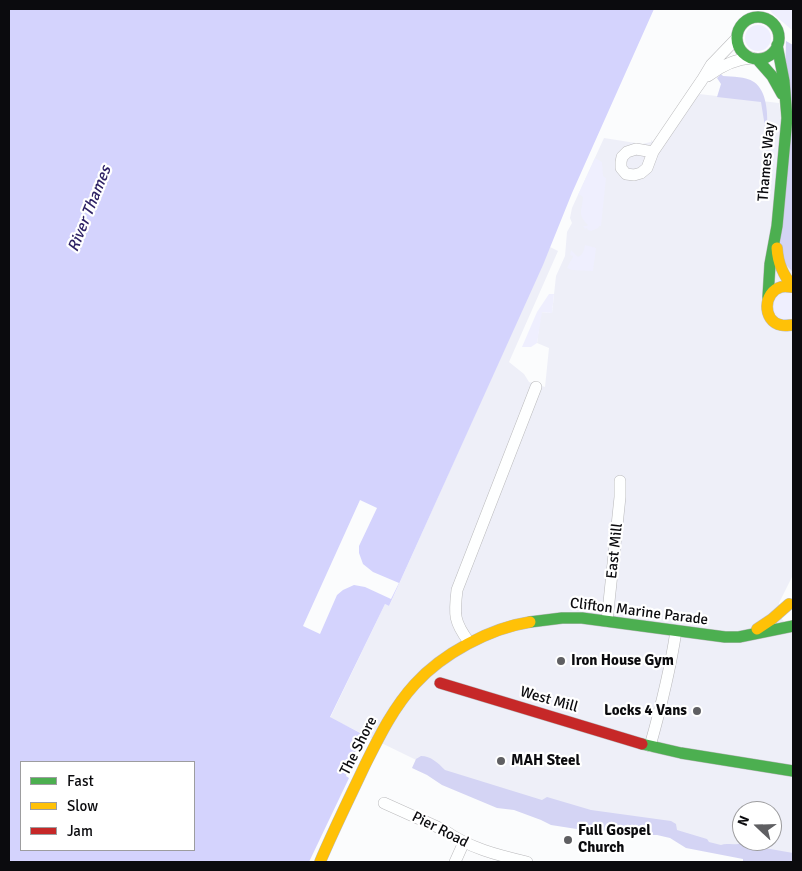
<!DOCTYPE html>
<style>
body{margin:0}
#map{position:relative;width:802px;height:871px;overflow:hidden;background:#fbfcfd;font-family:Signika,sans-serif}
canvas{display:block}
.frame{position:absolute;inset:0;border:10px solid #0b0b0e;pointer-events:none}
.legend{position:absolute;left:20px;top:761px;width:175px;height:90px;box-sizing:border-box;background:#fff;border:1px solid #9d9d9f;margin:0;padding:6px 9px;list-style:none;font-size:15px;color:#0b0b0e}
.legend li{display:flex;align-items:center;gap:10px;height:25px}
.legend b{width:25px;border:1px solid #9d9d9f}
.north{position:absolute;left:732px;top:801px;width:50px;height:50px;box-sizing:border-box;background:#fff;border:1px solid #9d9d9f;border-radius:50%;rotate:291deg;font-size:14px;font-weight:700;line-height:20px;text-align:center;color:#0b0b0e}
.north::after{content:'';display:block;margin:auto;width:18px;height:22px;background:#5f5f62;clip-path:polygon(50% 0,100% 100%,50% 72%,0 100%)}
</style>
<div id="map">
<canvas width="802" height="871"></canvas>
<div class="frame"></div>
<ul class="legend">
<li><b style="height:6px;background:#4caf50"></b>Fast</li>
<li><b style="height:6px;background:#ffc107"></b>Slow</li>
<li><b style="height:6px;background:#c62828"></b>Jam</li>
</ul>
<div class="north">N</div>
</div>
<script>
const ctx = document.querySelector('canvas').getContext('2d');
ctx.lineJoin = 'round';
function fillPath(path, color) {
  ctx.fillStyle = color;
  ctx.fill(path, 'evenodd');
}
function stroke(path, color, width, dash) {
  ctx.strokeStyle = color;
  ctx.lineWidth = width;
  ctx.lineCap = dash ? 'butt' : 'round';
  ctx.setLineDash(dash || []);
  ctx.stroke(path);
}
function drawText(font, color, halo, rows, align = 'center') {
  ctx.font = font + ' Signika,sans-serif';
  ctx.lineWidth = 4.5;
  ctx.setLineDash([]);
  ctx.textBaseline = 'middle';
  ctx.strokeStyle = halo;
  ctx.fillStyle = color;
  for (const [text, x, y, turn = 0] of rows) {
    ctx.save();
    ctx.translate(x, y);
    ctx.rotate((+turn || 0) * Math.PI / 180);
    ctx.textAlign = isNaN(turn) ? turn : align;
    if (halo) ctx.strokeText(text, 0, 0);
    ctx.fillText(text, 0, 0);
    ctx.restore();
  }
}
fillPath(new Path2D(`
 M 699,94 L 779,103 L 793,200 L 793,575 L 779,603 L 782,619 L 793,634 L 793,862 L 731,852 L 445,774 L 330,718 L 385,604 L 389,606 L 391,602 L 550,247 L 558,251 L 509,362 L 524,374 L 529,382 L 545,387 L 549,348 L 537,343 L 541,312 L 552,313 L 556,276 L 565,256 L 567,232 L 572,223 L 570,218 L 572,208 L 604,138 L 642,144 L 651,142 L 651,140 L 662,148 ZM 742,811 L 772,811 L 772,841 L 742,841 Z`), '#eeeff8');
fillPath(new Path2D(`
 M 769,9 L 793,9 L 793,37 L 792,30 L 773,14 Z
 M745 38a13 13 0 1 1 26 0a13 13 0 1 1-26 0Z
 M 595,158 L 602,162 L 603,176 L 606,178 L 601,226 L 599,226 L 598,228 L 591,231 L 588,230 L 587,228 L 585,229 L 583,226 L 587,226 L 588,225 C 577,214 582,211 583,197 L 580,195 L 578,195 Z
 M 585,245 L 596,248 L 593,271 L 572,270 L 567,268 L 570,262 L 573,257 L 573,256 L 570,255 L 571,250 L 578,257 C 583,255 584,250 585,245 Z
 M 793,293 L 793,318 L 782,319 L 773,311 L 776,296 Z
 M 549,294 L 554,294 L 552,313 L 542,312 L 537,343 L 531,347 L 522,347 L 537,312 Z`), '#efeffe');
fillPath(new Path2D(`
 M 786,41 L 793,45 L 793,272 L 786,265 L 780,247 Z
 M 721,74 L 723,76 C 733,77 745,76 754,82 C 767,91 768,114 767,128 L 765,127 L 761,102 L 717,97 L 721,84 L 717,78 Z
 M 421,756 C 431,756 438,763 445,770 L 542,800 L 547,797 L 591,810 L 671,821 L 676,824 L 677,830 L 707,839 L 709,842 L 721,845 C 726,843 731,845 738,844 C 744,843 746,841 754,841 L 759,847 L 793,853 L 793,862 L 743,862 L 743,859 L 686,848 L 670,838 L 657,835 L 645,835 L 626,831 L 583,830 L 551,825 L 541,820 L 514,810 L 497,808 L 442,785 L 427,775 L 412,768 L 416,759 Z`), '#d4d4f4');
fillPath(new Path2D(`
 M 9,9 L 654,9 L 572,193 L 543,265 L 389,606 L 385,604 L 330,717 L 362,734 L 346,776 L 349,778 L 309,862 L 9,862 ZM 21,762 L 194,762 L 194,850 L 21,850 Z`), '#d4d3fd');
fillPath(new Path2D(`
 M 360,500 L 377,508 L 359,546 L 359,553 L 363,564 L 373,572 L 399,583 L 391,599 L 365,587 L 354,585 L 343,590 L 337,595 L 320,634 L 303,626 Z`), '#fbfcfd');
const street = new Path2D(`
 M 708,76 C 721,66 734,59 752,58
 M 653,152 L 636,149 L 627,152 L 622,157 L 621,162 L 621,168 L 626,174 L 634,175 L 641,173 L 647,168 L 653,152 L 693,93 L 702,80 L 711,65 L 737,38
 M 607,621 L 620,497 L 620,481
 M 469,642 C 454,622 454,615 457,590 L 536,387
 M 650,746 C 661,707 670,671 676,631
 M 384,803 L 444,830 C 469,848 497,855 527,862
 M 455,862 L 464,842`);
const fast = new Path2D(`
 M737 38a21 21 0 1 1 42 0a21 21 0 1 1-42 0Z
 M 757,59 L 772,76 L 782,94
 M 768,297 L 770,264 L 777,226 L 787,118 L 784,81 L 777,45
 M 530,622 L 562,618 L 582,618 L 725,637 L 739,637 L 793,626
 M 642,744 L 681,753 L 793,771`);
const slow = new Path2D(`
 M 777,248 C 778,264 783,275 793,287
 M 793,287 C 789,287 785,286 781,287 C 763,292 762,321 781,325 C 785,326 789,325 793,325
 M 757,629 L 772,619 L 789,604
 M 320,862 C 334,829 350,797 365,765 C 379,737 393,708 415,684 C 442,654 490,628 530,622`);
const jam = new Path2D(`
 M 440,683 L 642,744`);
stroke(street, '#bababc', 12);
stroke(fast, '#bababc', 12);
stroke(slow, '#bababc', 12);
stroke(jam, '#bababc', 12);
stroke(street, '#feffff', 11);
stroke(fast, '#4caf50', 11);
stroke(slow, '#ffc107', 11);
stroke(jam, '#c62828', 11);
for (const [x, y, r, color] of [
 [561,661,5,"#5f5f62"],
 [697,711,5,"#5f5f62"],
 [501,761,5,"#5f5f62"],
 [568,840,5,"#5f5f62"]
]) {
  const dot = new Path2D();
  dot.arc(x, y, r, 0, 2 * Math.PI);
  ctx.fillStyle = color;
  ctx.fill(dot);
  stroke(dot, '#fff', 2);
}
drawText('15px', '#0b0b0e', '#fff', [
 ["Thames Way",767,162,-85],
 ["East Mill",615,551,-84],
 ["Clifton Marine Parade",639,612,7],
 ["West Mill",549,700,16],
 ["The Shore",359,746,-63],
 ["Pier Road",440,830,27]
]);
drawText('bold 15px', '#0b0b0e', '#fff', [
 ["Iron House Gym",571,661],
 ["Locks 4 Vans",687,711,"right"],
 ["MAH Steel",511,761],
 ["Full Gospel",578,831],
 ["Church",578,848]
], 'left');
drawText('italic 16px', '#2d2164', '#fff', [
 ["River Thames",90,209,-68]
]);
</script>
